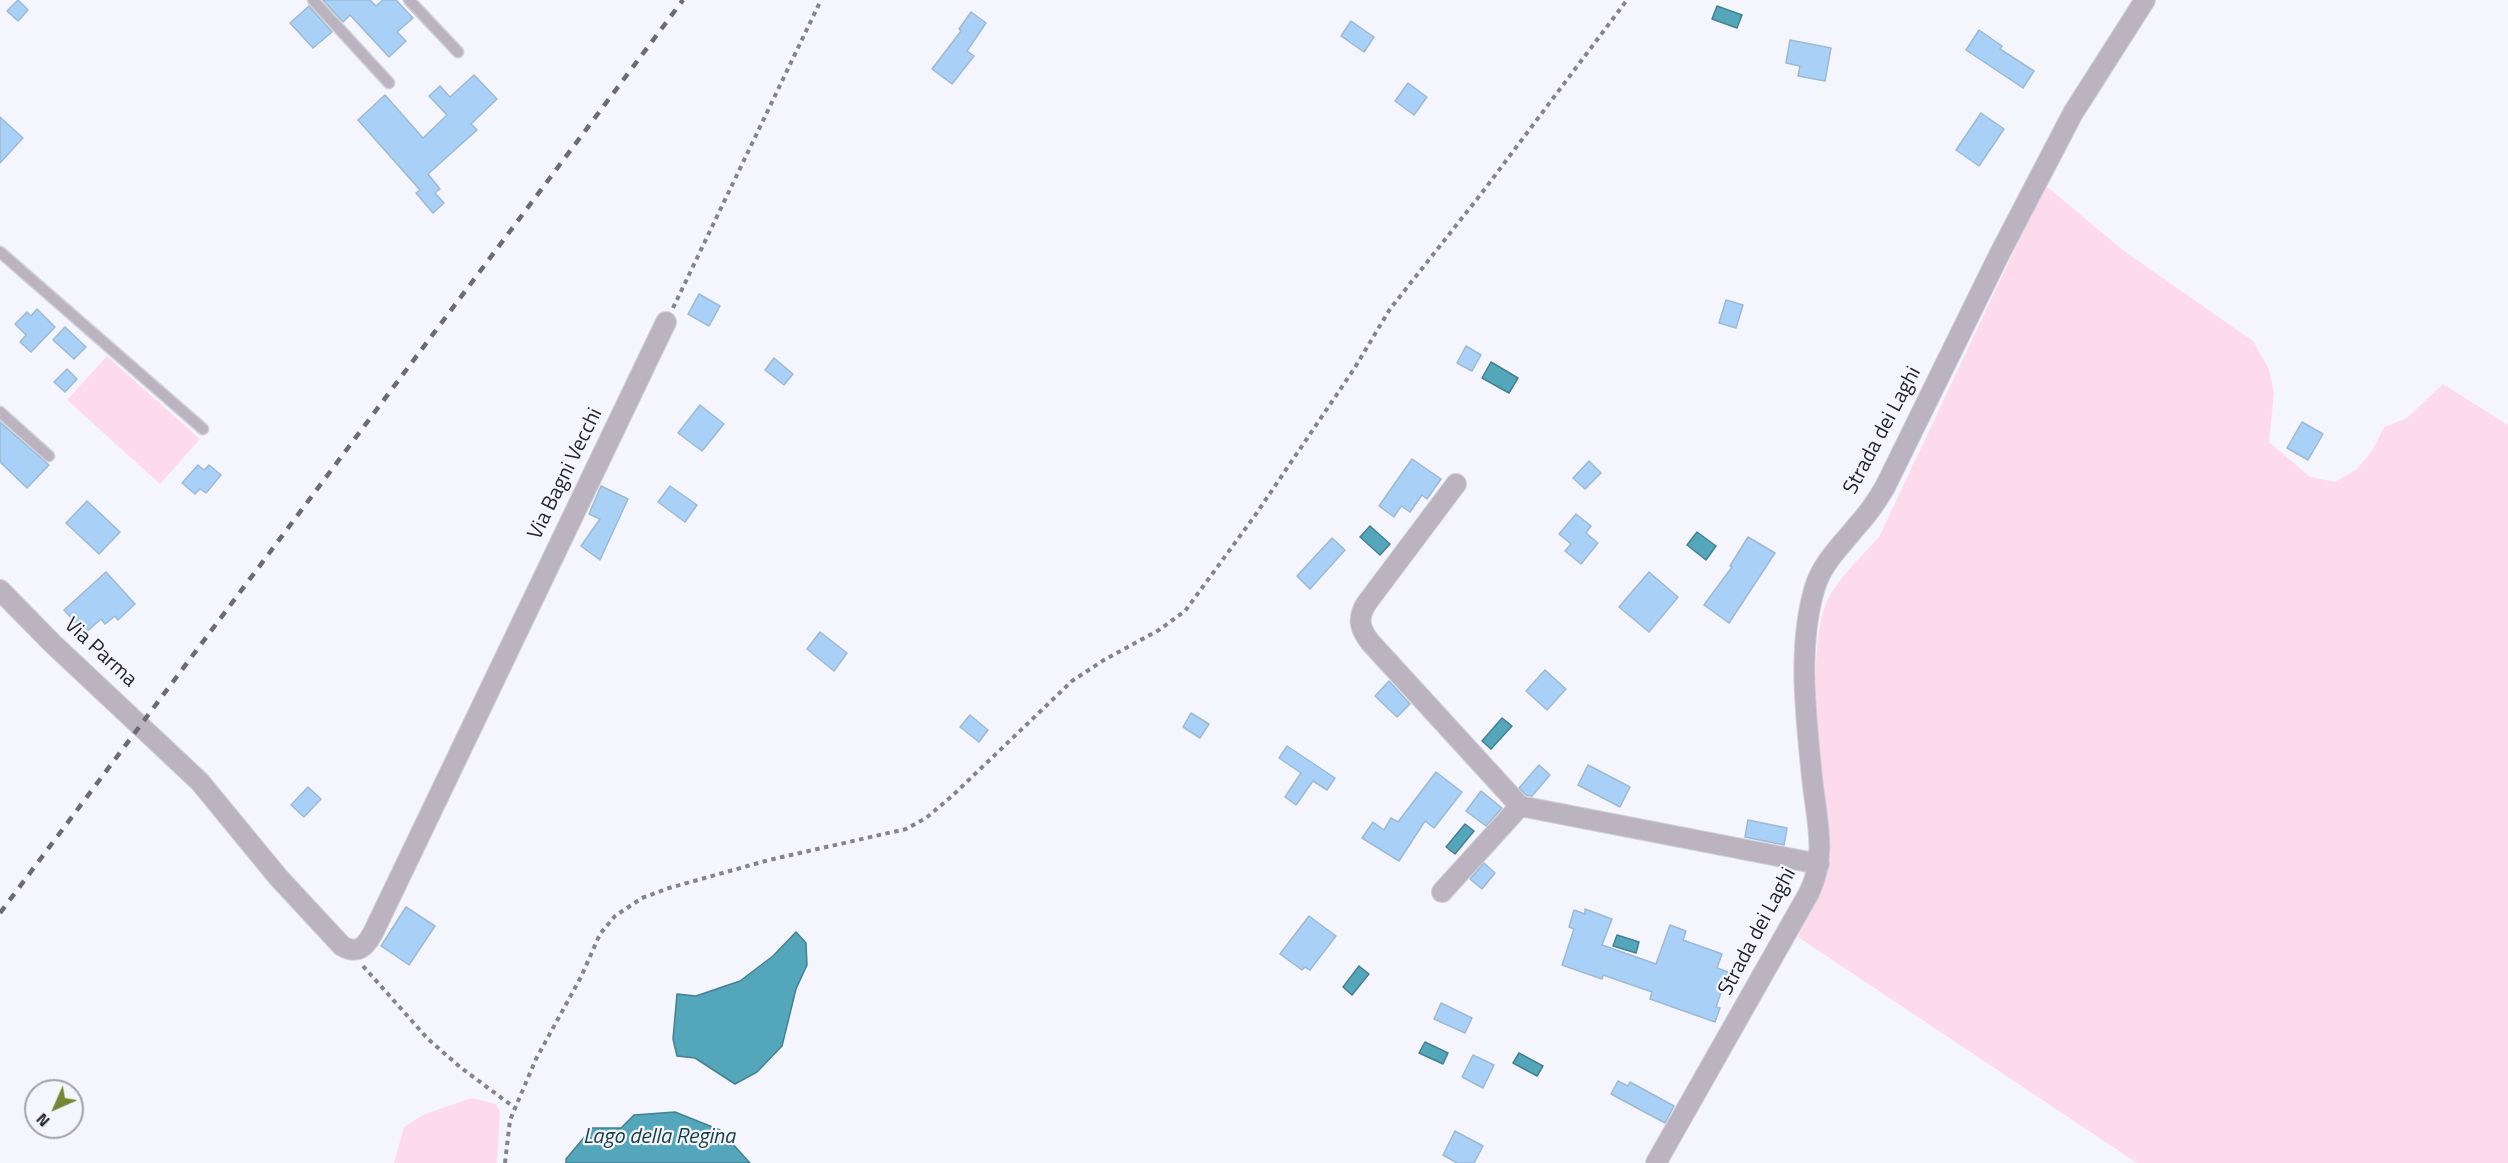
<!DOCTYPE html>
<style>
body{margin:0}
#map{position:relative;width:2508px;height:1163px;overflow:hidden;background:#f5f6fd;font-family:"Titillium Web",sans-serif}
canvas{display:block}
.north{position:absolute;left:24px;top:1079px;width:60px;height:60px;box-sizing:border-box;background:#f5f6fd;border:2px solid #a1a2ab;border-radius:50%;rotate:225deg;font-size:16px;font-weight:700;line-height:24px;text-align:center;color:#232431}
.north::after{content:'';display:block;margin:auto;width:21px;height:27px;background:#778634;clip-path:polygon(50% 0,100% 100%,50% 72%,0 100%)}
</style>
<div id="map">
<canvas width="2508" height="1163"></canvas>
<div class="north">N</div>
</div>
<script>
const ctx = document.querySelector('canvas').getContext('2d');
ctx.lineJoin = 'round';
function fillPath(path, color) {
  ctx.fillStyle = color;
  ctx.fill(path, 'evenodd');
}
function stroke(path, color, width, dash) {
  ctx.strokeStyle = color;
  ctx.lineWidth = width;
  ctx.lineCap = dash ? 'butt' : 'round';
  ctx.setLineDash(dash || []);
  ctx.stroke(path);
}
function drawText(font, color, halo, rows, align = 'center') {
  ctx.font = font + ' "Titillium Web",sans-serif';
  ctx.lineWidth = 4.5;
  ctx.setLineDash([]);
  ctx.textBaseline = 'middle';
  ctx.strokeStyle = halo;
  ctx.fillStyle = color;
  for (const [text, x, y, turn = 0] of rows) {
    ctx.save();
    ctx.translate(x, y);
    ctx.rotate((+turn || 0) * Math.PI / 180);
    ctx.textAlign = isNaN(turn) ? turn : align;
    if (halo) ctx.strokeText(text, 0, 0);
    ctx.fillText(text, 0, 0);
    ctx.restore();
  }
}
fillPath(new Path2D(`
 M 2045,185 L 2124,251 L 2253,341 L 2269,369 L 2274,393 L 2269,442 L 2310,477 L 2335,482 L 2356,470 L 2372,451 L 2384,427 L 2407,418 L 2443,384 L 2508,425 L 2508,1163 L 2137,1163 L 1798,937 C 1811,908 1831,875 1830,842 C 1829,823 1821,803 1819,784 C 1815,740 1810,639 1827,601 C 1839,577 1861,557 1879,537 Z
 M 107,356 L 200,439 L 160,484 L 67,400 Z
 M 472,1098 L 496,1104 L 500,1111 L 497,1163 L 394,1163 L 404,1127 L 425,1114 Z`), '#fddbed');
const water = new Path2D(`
 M 1717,6 L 1742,15 L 1737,28 L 1712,19 Z
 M 1491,362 L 1518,378 L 1509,393 L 1482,378 Z
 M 1370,526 L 1390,544 L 1380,555 L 1360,537 Z
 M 1697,532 L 1716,546 L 1706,560 L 1687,545 Z
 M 1502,718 L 1512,726 L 1491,749 L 1482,741 Z
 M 1465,824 L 1474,831 L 1455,854 L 1446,847 Z
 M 796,932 L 806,943 L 807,965 L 796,989 L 782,1046 L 757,1072 L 735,1084 L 695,1058 L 677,1056 L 673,1039 L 677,994 L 696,996 L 740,981 L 773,956 Z
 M 1617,935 L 1639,942 L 1636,953 L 1613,946 Z
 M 1359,966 L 1369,974 L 1352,995 L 1343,987 Z
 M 1425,1042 L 1448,1053 L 1443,1064 L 1419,1053 Z
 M 1519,1053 L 1543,1066 L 1537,1076 L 1513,1063 Z
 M 675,1112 L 720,1130 L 750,1163 L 566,1163 L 566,1159 L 592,1128 L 621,1128 L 634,1115 Z`);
fillPath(water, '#54a7bb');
stroke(water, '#458092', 1.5);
const building = new Path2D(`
 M 18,0 L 28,10 L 18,21 L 7,11 Z
 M 323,0 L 370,0 L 376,6 L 383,0 L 396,0 L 413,18 L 397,32 L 406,41 L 389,57 L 350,15 L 343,22 Z
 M 309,6 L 332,32 L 313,48 L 290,23 Z
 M 971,12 L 986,23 L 967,51 L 974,56 L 952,84 L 932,69 L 961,31 L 959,29 Z
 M 1351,21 L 1374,37 L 1364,52 L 1341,36 Z
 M 1979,30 L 2002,46 L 2000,49 L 2034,71 L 2023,88 L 1966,50 Z
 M 1790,40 L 1831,48 L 1825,81 L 1798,76 L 1800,66 L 1786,63 Z
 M 474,75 L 497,99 L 471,124 L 477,130 L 428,174 L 440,189 L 435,193 L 444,203 L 433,213 L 416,193 L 420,190 L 358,120 L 385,95 L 423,138 L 447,115 L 429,96 L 440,86 L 450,97 Z
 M 1408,83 L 1427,97 L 1414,115 L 1395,101 Z
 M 1981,113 L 2004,129 L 1979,166 L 1956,150 Z
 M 0,117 L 23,138 L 0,163 Z
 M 699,294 L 720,306 L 709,326 L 688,314 Z
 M 1726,300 L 1743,305 L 1736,328 L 1719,323 Z
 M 37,309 L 55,327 L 31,352 L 20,342 L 26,335 L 15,324 L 27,312 L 31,316 Z
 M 65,327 L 86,347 L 74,359 L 53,340 Z
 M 1466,346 L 1481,355 L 1472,371 L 1457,363 Z
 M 774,358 L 793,374 L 784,385 L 765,370 Z
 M 67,369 L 77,379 L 65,392 L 54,382 Z
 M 700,405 L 724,424 L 702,451 L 678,433 Z
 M 0,422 L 49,465 L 27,488 L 0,462 Z
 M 2302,422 L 2323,434 L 2308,460 L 2287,448 Z
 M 1412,459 L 1441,479 L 1427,499 L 1422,495 L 1410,512 L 1401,506 L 1394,517 L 1379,506 Z
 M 1589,461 L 1601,473 L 1585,489 L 1573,478 Z
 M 198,465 L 204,470 L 209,465 L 221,475 L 206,493 L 200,489 L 195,494 L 182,483 Z
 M 601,486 L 628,499 L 600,560 L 581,546 L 600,519 L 589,514 Z
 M 670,486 L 697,505 L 685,522 L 658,502 Z
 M 87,501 L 120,532 L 99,554 L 66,523 Z
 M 1576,514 L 1591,526 L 1586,533 L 1598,543 L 1581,564 L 1565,551 L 1571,544 L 1559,534 Z
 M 1748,537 L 1775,553 L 1729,623 L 1704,605 L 1732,567 L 1730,566 Z
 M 1332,538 L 1345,550 L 1310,589 L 1297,576 Z
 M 106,572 L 135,604 L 118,620 L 115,616 L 105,624 L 101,619 L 85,633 L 64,610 Z
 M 1649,572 L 1678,597 L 1649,632 L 1619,607 Z
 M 820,632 L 847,653 L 834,671 L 807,649 Z
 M 1545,670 L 1566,689 L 1547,710 L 1526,691 Z
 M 1389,681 L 1410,704 L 1397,717 L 1375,696 Z
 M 1191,713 L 1209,724 L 1200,738 L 1183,727 Z
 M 970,715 L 988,730 L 979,742 L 960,727 Z
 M 1287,746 L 1335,778 L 1327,790 L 1313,781 L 1296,805 L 1285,797 L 1301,773 L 1279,758 Z
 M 1539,765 L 1550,775 L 1532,796 L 1526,795 L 1519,788 Z
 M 1588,765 L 1630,787 L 1620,807 L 1578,785 Z
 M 1436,772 L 1462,792 L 1434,828 L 1425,821 L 1399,861 L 1362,838 L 1373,822 L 1384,830 L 1391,818 L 1398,822 Z
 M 308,787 L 321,799 L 304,817 L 291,805 Z
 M 1481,791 L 1502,808 L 1486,826 L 1466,811 Z
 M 1748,820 L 1787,828 L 1784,845 L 1745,837 Z
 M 1484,863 L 1495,873 L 1482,889 L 1470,879 Z
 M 406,907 L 435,926 L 409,965 L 381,946 Z
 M 1585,909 L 1612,919 L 1602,945 L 1656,964 L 1670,925 L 1686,931 L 1683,940 L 1722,954 L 1717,968 L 1728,972 L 1716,1007 L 1720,1008 L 1715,1022 L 1650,999 L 1652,992 L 1603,975 L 1602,979 L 1562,965 L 1574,929 L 1569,927 L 1574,910 L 1585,914 Z
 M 1309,916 L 1336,936 L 1310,970 L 1305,967 L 1302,970 L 1280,954 Z
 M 1441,1003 L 1472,1018 L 1465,1033 L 1434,1019 Z
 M 1473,1055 L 1494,1065 L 1483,1088 L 1462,1077 Z
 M 1618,1081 L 1628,1086 L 1630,1082 L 1674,1106 L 1665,1123 L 1611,1094 Z
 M 1455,1131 L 1483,1146 L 1474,1163 L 1457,1163 L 1443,1155 Z`);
fillPath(building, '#a9d1f7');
stroke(building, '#9db9d4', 1.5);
const service = new Path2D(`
 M 313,0 L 389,83
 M 409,0 L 458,52
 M 0,252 L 203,429
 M 0,412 L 49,456`);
const minor = new Path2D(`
 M 1456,484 L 1366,604 C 1357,619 1360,629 1370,642 L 1520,806 L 1819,864
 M 0,590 L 52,643 L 200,782 L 278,877 L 342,946 C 358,955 365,947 373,933 L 666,322
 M 1442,892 L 1520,806
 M 1656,1163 L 1809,893 C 1828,854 1816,818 1812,777 C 1806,716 1797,647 1815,587 C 1823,562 1840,547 1856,527 C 1867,515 1877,501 1885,487 L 2000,253 L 2073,113 L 2145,0`);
stroke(service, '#cfd0d8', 13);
stroke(minor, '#cfd0d8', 22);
stroke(new Path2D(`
 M 673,308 L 821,0
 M 363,966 L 428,1039 L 460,1067 L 515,1108
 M 505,1163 L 510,1120 L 536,1059 L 581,977 L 600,934 L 615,916 L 642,898 L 669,888 L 769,860 L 906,829 L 926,818 L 952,796 L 1072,681 L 1104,660 L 1159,630 L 1185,611 L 1254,517 L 1354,369 L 1390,309 L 1481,194 L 1627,0`), '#83848f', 4, [4.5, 4.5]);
stroke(service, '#bcb3c1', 10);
stroke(minor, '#bcb3c1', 20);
stroke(new Path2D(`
 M 0,913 L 683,0`), '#6a6b76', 4.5, [8, 8]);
drawText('21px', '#232431', '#f5f6fd', [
 ["Strada dei Laghi",1883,431,-62],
 ["Via Bagni Vecchi",566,474,-64],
 ["Via Parma",100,653,43],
 ["Strada dei Laghi",1758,932,-62]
]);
drawText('italic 22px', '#173e48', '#f5f6fd', [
 ["Lago della Regina",659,1138]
]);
</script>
